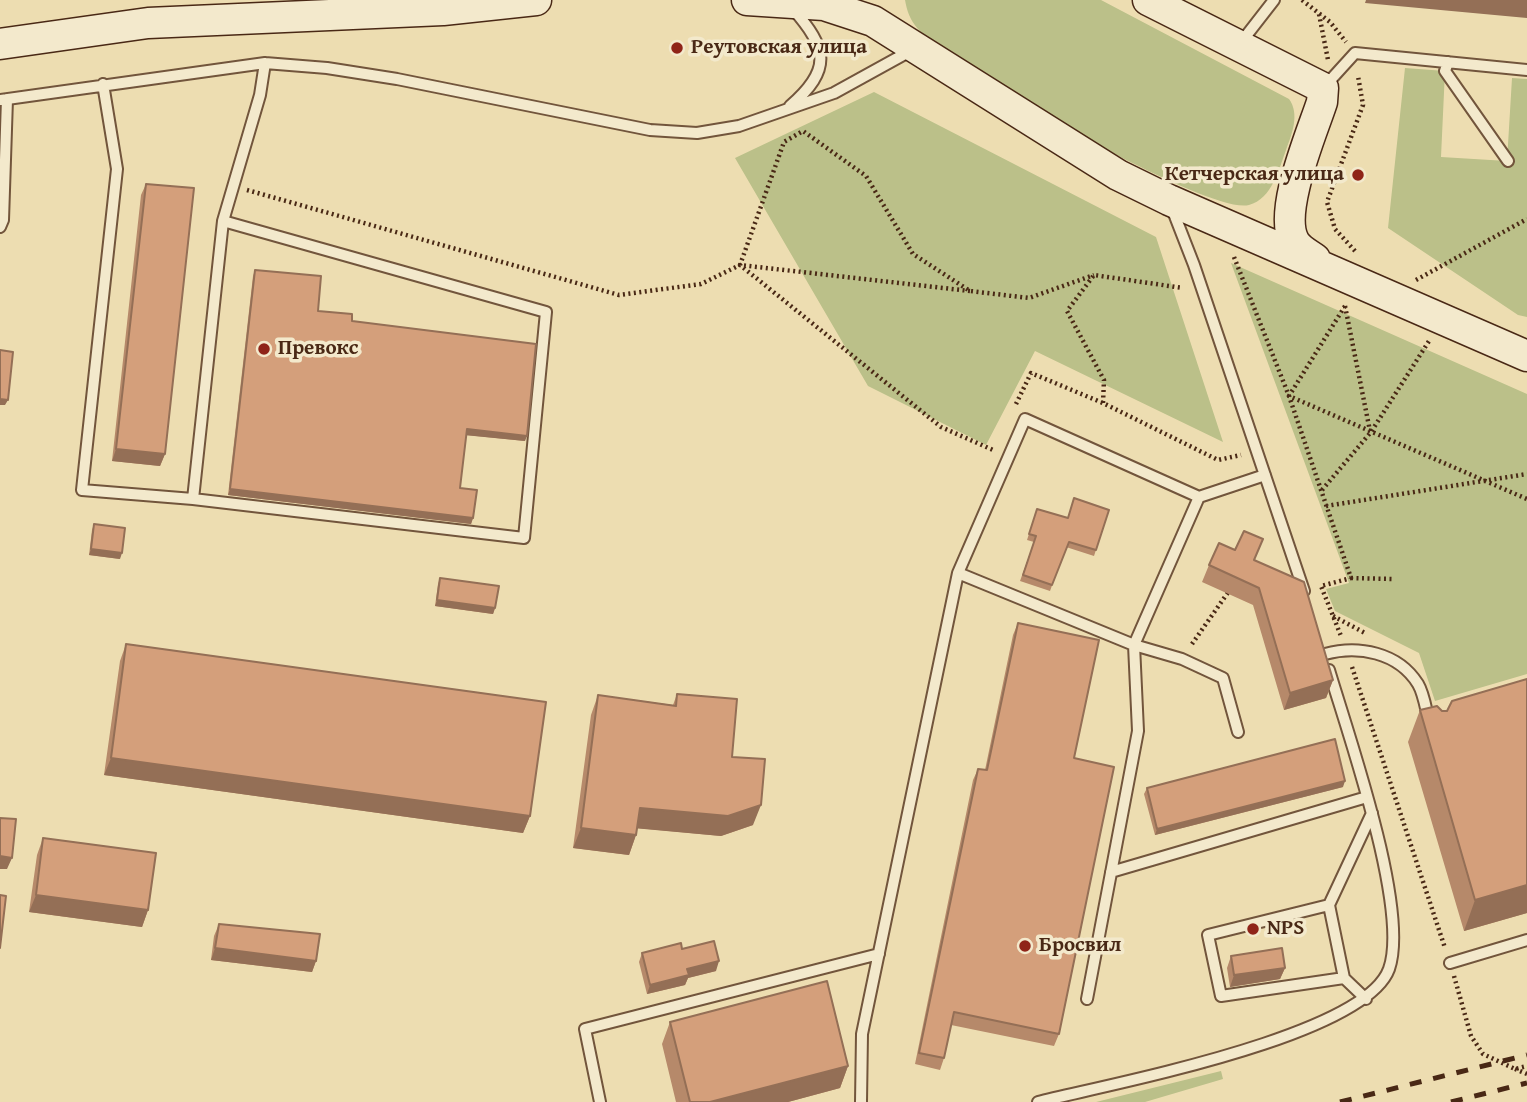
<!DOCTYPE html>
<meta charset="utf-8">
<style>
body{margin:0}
canvas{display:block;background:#edddb1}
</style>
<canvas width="1527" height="1102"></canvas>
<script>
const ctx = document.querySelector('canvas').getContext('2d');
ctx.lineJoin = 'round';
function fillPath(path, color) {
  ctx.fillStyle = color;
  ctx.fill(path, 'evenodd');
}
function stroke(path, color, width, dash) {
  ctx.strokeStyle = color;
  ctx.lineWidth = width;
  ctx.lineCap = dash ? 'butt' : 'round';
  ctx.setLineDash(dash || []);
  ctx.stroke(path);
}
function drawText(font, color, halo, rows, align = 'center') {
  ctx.font = font + ' "Gentium Book Plus",serif';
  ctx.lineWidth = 7;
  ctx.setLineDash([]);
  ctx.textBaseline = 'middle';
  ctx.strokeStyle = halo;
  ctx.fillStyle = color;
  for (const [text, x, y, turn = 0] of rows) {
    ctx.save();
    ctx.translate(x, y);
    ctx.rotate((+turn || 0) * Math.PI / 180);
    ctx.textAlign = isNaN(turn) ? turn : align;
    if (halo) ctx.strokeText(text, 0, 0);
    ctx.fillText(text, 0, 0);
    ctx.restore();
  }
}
fillPath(new Path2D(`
 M 905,0 L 1101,0 L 1289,99 C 1300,114 1292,134 1286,150 C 1279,169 1272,199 1249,205 C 1214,215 1015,101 976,76 C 956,64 933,46 918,29 C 910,20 907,11 905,0 Z
 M 1405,68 L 1445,71 L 1441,157 L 1507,161 L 1512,78 L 1527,79 L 1527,317 L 1518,315 L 1388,228 Z
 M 874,92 L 1156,237 L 1223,442 L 1035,351 L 986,445 L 868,386 L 735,158 Z
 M 1231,263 L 1527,394 L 1527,674 L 1435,701 L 1419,653 L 1335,611 L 1326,589 L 1349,583 Z
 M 1221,1071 L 1223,1079 L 1145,1102 L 1096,1102 Z`), '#bbc089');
const lane = new Path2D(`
 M 1239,45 L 1274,0
 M 1448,62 L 1445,71 L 1508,161
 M 103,84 L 117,169 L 82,490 L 193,499
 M 1325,86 L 1355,53 L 1527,70
 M 0,100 L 265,63 L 327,68 L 397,79 L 650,130 L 697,133 L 739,126 L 834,93 L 912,50
 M 790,106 C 833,69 827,48 793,9
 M 1171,206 L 1194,265 L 1304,591
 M 223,221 L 546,312 L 524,538 L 193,499 L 223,221 L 260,95 L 265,63
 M 0,227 L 3,220 L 7,99
 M 958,573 L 1025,419 L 1199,497
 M 1325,654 C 1358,645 1398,652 1418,684 C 1424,694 1426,710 1429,721
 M 1111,872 L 1367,797
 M 1329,905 L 1344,978
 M 1450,963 L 1527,940
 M 1087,999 L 1138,731 L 1134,645 L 1182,659 L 1223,678 L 1238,732
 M 1366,999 L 1344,978 L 1221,996 L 1208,935 L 1329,905 L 1372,813
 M 600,1102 L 585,1029 L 879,954
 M 861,1102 L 862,1034 L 958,573 L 1134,645 L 1199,497 L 1265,475
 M 1038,1102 C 1109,1084 1364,1037 1389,969 C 1410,910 1348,734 1329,670`);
const secondary = new Path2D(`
 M 747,0 L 824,5 L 873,21 L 1118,175 L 1169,200 L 1527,356
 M 1148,0 L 1323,88 L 1322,102 C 1312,133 1278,211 1294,241 C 1298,249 1308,254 1315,259
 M 0,44 L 148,23 L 443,10 L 536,0`);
stroke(lane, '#72553c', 14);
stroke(secondary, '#492815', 33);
stroke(new Path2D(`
 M 1302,0 L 1330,22 L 1346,42
 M 1319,14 L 1328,60
 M 247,190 L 619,295 L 701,284 L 740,265 L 941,427 L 993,450
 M 1355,251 L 1335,229 L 1327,202 L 1363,105 L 1358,76
 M 1234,257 L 1289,396 L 1351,578 L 1321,586 L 1341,636
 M 1416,280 L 1527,219
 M 970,291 L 740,265 L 784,142 L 803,131 L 866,176 L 913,254 L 970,291 L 1029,298 L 1094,275
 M 1345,306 L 1289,396 L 1527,499
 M 1345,306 L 1370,431
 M 1103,403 L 1104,380 L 1067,311 L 1094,275 L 1183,288
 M 1016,404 L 1031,373 L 1103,403 L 1218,460 L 1241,455
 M 1322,490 L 1371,432 L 1429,341
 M 1326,506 L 1527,474
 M 1351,578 L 1394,579
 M 1333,616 L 1365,633
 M 1192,644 L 1229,591
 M 1352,667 L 1445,948
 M 1454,976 L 1471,1036 L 1483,1054 L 1515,1069 L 1527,1066
 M 1515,1069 L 1527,1074`), '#492815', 4.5, [2, 3.5]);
stroke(lane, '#f3e9cc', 10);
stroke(secondary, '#f3e9cc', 30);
stroke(new Path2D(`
 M 1340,1102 L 1527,1055
 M 1451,1102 L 1527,1083`), '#492815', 5, [12, 12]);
fillPath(new Path2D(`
 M 146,184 L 165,454 L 160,466 L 112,461 L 141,195 Z
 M 255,270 L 318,311 L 352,321 L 525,441 L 466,435 L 460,488 L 473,518 L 471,524 L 228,495 L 253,276 Z
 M 1037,509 L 1067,518 L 1109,510 L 1094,556 L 1066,547 L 1050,591 L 1020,581 L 1034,542 L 1027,540 Z
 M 94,524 L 120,559 L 89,555 L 92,530 Z
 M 1255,560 L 1333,680 L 1326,698 L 1284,710 L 1253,605 L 1202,582 L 1209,565 Z
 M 440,578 L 495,608 L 493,614 L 435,606 L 438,584 Z
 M 1018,623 L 1074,758 L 1059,1034 L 1054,1046 L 951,1025 L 944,1058 L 940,1070 L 915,1064 L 973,780 L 978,769 L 985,770 L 1013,635 Z
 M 126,644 L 530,816 L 523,833 L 104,775 L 120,661 Z
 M 677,694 L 732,757 L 753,825 L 721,836 L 637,828 L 636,835 L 629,855 L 573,848 L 591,715 L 598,695 L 673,705 Z
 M 1420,710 L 1527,913 L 1464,931 L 1408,742 Z
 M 1343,787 L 1155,835 L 1144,794 L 1147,788 Z
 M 43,838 L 148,910 L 142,927 L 29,912 L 37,855 Z
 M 219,924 L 316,961 L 312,972 L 211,960 L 214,936 Z
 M 682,949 L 716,971 L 688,978 L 685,985 L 647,994 L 639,962 L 642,953 Z
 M 1231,956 L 1285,968 L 1280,979 L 1230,987 L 1227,968 Z
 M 670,1022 L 848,1066 L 840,1088 L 788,1102 L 676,1102 L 662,1044 Z`), '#b6896a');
fillPath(new Path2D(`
 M 1366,0 L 1527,0 L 1527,18 L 1365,3 Z
 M 0,399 L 8,400 L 5,405 L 0,405 Z
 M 467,429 L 527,436 L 525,441 L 464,435 Z
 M 116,449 L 165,454 L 160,466 L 112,461 Z
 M 230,489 L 473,518 L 471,524 L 228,495 Z
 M 91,549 L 122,553 L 120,559 L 89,555 Z
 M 437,600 L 495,608 L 493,614 L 435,606 Z
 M 1333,680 L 1326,698 L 1284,710 L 1290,693 Z
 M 111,758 L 530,816 L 523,833 L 104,775 Z
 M 1345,781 L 1343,787 L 1155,835 L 1157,829 Z
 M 761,805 L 753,825 L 721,836 L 633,828 L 640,808 Z
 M 581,828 L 636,835 L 629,855 L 573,848 Z
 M 0,856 L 12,858 L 7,869 L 0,869 Z
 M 1527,885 L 1527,913 L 1464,931 L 1475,900 Z
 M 36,895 L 148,910 L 142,927 L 29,912 Z
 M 215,948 L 316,961 L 312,972 L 211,960 Z
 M 719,961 L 716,971 L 688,978 L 685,985 L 647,994 L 650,985 L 687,969 Z
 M 1285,968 L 1280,979 L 1230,987 L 1234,975 Z
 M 848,1066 L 840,1088 L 788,1102 L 710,1102 Z`), '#946f56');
const building = new Path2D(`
 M 146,184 L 194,188 L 165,454 L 116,449 Z
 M 255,270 L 321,276 L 318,311 L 352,314 L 352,321 L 536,344 L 527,436 L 467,429 L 460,488 L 477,490 L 473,518 L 230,489 Z
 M 0,350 L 13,352 L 8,400 L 0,399 Z
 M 1074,498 L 1109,510 L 1096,550 L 1069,542 L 1052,585 L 1023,575 L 1036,536 L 1029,534 L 1037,509 L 1068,518 Z
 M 94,524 L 125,528 L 122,553 L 91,549 Z
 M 1244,531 L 1263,539 L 1254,560 L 1304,582 L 1333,680 L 1290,693 L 1259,588 L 1209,565 L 1219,543 L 1235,550 Z
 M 440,578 L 499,586 L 495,608 L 437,600 Z
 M 1018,623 L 1099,640 L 1074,758 L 1114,767 L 1059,1034 L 954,1012 L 944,1058 L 919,1053 L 978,769 L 987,770 Z
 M 126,644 L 546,702 L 530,816 L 111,758 Z
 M 1527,679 L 1527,885 L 1475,900 L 1420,710 L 1437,706 L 1442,711 L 1447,711 L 1452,701 Z
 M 677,694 L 737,699 L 732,757 L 765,759 L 761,805 L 728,816 L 640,808 L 636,835 L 581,828 L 598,695 L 676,706 Z
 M 1335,739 L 1345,781 L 1157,829 L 1147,788 Z
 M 0,818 L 16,819 L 12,858 L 0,856 Z
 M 43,838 L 156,853 L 148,910 L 36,895 Z
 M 0,895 L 6,896 L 0,948 Z
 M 219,924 L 320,934 L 316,961 L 215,948 Z
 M 714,941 L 719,961 L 687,969 L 689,975 L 650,985 L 642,953 L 681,943 L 682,949 Z
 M 1282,948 L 1285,968 L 1234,975 L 1231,956 Z
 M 827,981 L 848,1066 L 710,1102 L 690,1102 L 670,1022 Z`);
fillPath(building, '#d49f7b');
stroke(building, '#946f56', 2);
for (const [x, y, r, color] of [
 [677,48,7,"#8f2418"],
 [1358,175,7,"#8f2418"],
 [264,349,7,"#8f2418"],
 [1253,929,7,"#8f2418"],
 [1025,946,7,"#8f2418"]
]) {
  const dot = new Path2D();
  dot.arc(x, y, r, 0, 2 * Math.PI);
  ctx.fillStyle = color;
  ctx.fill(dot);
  stroke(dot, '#f3e9cc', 2.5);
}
drawText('bold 21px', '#492815', '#f3e9cc', [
 ["Реутовская улица",691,48],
 ["Кетчерская улица",1344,175,"right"],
 ["Превокс",278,349],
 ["NPS",1267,929],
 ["Бросвил",1039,946]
], 'left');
</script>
